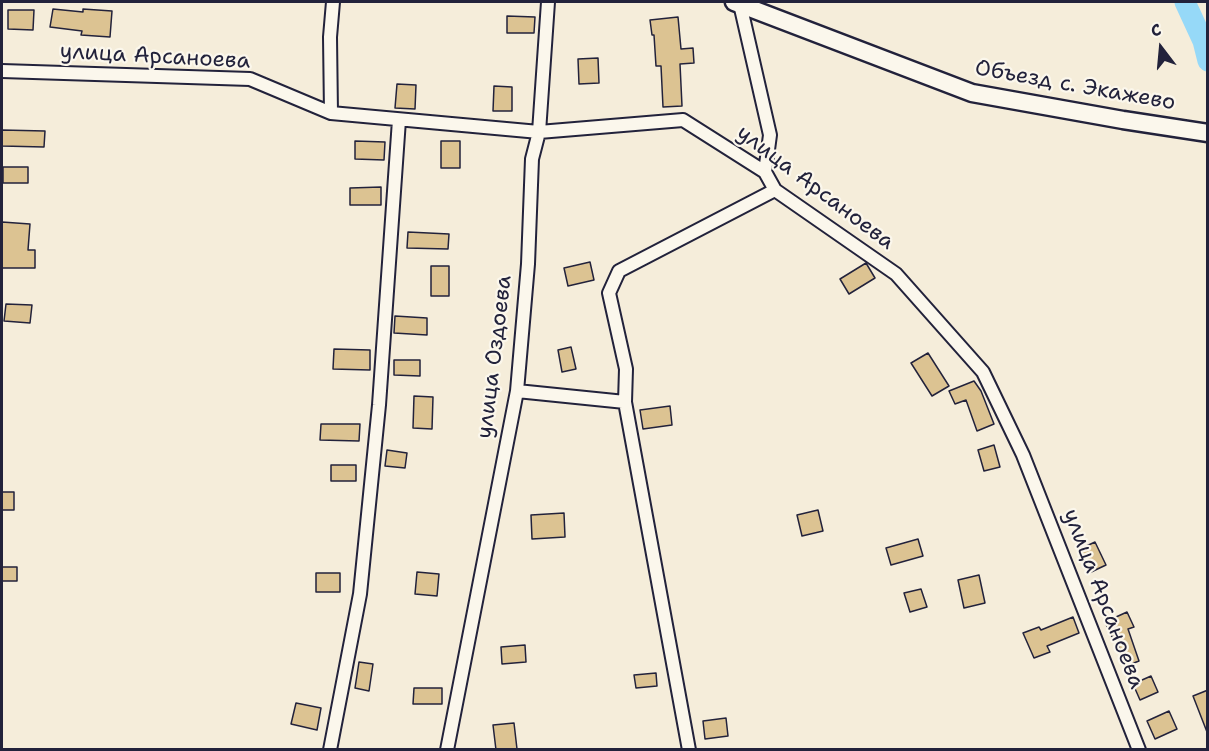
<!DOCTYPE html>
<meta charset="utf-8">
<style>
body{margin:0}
#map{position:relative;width:1209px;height:751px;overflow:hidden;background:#f5edda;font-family:"Shantell Sans",sans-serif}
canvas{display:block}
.frame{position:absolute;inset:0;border:3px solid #22223b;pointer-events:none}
.north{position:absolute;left:1131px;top:18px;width:60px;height:60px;-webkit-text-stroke:4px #fbf7ec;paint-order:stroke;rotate:344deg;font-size:16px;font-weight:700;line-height:24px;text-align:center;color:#22223b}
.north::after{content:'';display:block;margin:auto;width:21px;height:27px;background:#22223b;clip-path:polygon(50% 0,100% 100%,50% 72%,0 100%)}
</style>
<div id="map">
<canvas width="1209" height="751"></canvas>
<div class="frame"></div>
<div class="north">С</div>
</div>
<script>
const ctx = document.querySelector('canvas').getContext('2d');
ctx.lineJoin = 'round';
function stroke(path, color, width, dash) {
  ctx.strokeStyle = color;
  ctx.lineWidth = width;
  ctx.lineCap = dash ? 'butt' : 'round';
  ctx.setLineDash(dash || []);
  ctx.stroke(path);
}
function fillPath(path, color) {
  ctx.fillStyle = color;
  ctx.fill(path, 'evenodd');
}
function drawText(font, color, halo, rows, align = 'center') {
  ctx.font = font + ' "Shantell Sans",sans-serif';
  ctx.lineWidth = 4.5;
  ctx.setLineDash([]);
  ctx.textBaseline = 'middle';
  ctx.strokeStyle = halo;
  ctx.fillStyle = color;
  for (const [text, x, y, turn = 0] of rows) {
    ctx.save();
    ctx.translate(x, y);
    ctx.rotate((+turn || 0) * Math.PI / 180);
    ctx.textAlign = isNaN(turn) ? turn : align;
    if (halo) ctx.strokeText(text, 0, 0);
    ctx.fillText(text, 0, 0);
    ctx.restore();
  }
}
stroke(new Path2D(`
 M 1185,2 L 1203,41 L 1208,61`), '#96d9f8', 21);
const building = new Path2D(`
 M 53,9 L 83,12 L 83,9 L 112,11 L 110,37 L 81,35 L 82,31 L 50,27 Z
 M 8,10 L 34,10 L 33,30 L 8,29 Z
 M 507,16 L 535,17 L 534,33 L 507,33 Z
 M 678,17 L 681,49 L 693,48 L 694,63 L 680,64 L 682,106 L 663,107 L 661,66 L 656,66 L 654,35 L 652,35 L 650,20 Z
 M 598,58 L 599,83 L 579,84 L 578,59 Z
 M 397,84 L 416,85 L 415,109 L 395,108 Z
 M 494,86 L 512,87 L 512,111 L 493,111 Z
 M 2,130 L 45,131 L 44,147 L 2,146 Z
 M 355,141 L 385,142 L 384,160 L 355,159 Z
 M 441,141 L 460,141 L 460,168 L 441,168 Z
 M 3,167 L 28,167 L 28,183 L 3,183 Z
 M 381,187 L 381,205 L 350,205 L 350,188 Z
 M 2,222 L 30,224 L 28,250 L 35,250 L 35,268 L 2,268 Z
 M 408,232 L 449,234 L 448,249 L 407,248 Z
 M 590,262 L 594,280 L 568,286 L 564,268 Z
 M 866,263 L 875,278 L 849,294 L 840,279 Z
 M 431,266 L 449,266 L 449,296 L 431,296 Z
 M 6,304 L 32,305 L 30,323 L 4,321 Z
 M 395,316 L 427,318 L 427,335 L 394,333 Z
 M 571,347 L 576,369 L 562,372 L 558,350 Z
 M 334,349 L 370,350 L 370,370 L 333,369 Z
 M 928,353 L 949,386 L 932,396 L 911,363 Z
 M 394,360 L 420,360 L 420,376 L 394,375 Z
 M 974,381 L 981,391 L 994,424 L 977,431 L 966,400 L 955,404 L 949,391 Z
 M 414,396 L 433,397 L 432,429 L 413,428 Z
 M 670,406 L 672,425 L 643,429 L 640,410 Z
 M 321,424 L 360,424 L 359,441 L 320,440 Z
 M 994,445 L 1000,467 L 984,471 L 978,450 Z
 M 387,450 L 407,453 L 405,468 L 385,466 Z
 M 331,465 L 356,465 L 356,481 L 331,481 Z
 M 2,492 L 14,492 L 14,510 L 2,510 Z
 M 818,510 L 823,531 L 802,536 L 797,515 Z
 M 564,513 L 565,537 L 532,539 L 531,515 Z
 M 918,539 L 923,556 L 891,565 L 886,548 Z
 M 1095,542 L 1106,565 L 1089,573 L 1078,550 Z
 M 2,567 L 17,567 L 17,581 L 2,581 Z
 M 417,572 L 439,574 L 437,596 L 415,594 Z
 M 316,573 L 340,573 L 340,592 L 316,592 Z
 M 979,575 L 985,603 L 964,608 L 958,580 Z
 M 921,589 L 927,607 L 910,612 L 904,593 Z
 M 1127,612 L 1134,627 L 1128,629 L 1139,661 L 1126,666 L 1115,636 L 1112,637 L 1105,622 Z
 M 1073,617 L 1079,633 L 1047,646 L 1050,652 L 1034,658 L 1023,633 L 1039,627 L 1041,630 Z
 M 525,645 L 526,662 L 502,664 L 501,647 Z
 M 359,662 L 373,664 L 369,691 L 355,688 Z
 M 656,673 L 657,686 L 636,688 L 634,675 Z
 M 1151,676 L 1158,692 L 1140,700 L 1133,684 Z
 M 414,688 L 442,688 L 442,704 L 413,704 Z
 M 1208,690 L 1208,732 L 1207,732 L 1193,696 Z
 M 296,703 L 321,708 L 317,730 L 291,724 Z
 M 1169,711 L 1177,729 L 1155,739 L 1147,721 Z
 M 726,718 L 728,736 L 705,739 L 703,721 Z
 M 514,723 L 517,749 L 496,750 L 493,725 Z`);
fillPath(building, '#dcc392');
stroke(building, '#22223b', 1.5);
const street = new Path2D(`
 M 740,4 L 770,135 L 765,172
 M 2,71 L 250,79 L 331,113 L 539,132 L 683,120 L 765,172 L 775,190 L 896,274 L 983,372 L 1023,455 L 1139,750
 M 331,113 L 330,37 L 333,2
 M 517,391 L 625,402 L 689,750
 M 625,402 L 626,369 L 609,293 L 619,271 L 775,190
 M 330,750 L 360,594 L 379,405 L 399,120
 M 447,750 L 517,391 L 528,264 L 532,159 L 539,132 L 548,2`);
const secondary = new Path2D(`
 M 734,2 L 972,93 L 1123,120 L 1208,133`);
stroke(street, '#22223b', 16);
stroke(secondary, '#22223b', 21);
stroke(street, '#fbf7ec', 12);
stroke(secondary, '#fbf7ec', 16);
drawText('22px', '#22223b', '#fbf7ec', [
 ["улица Арсаноева",155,57,3],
 ["Объезд с. Экажево",1075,86,10],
 ["улица Арсаноева",815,188,37],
 ["улица Оздоева",495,357,-83],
 ["улица Арсаноева",1103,599,69]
]);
</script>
